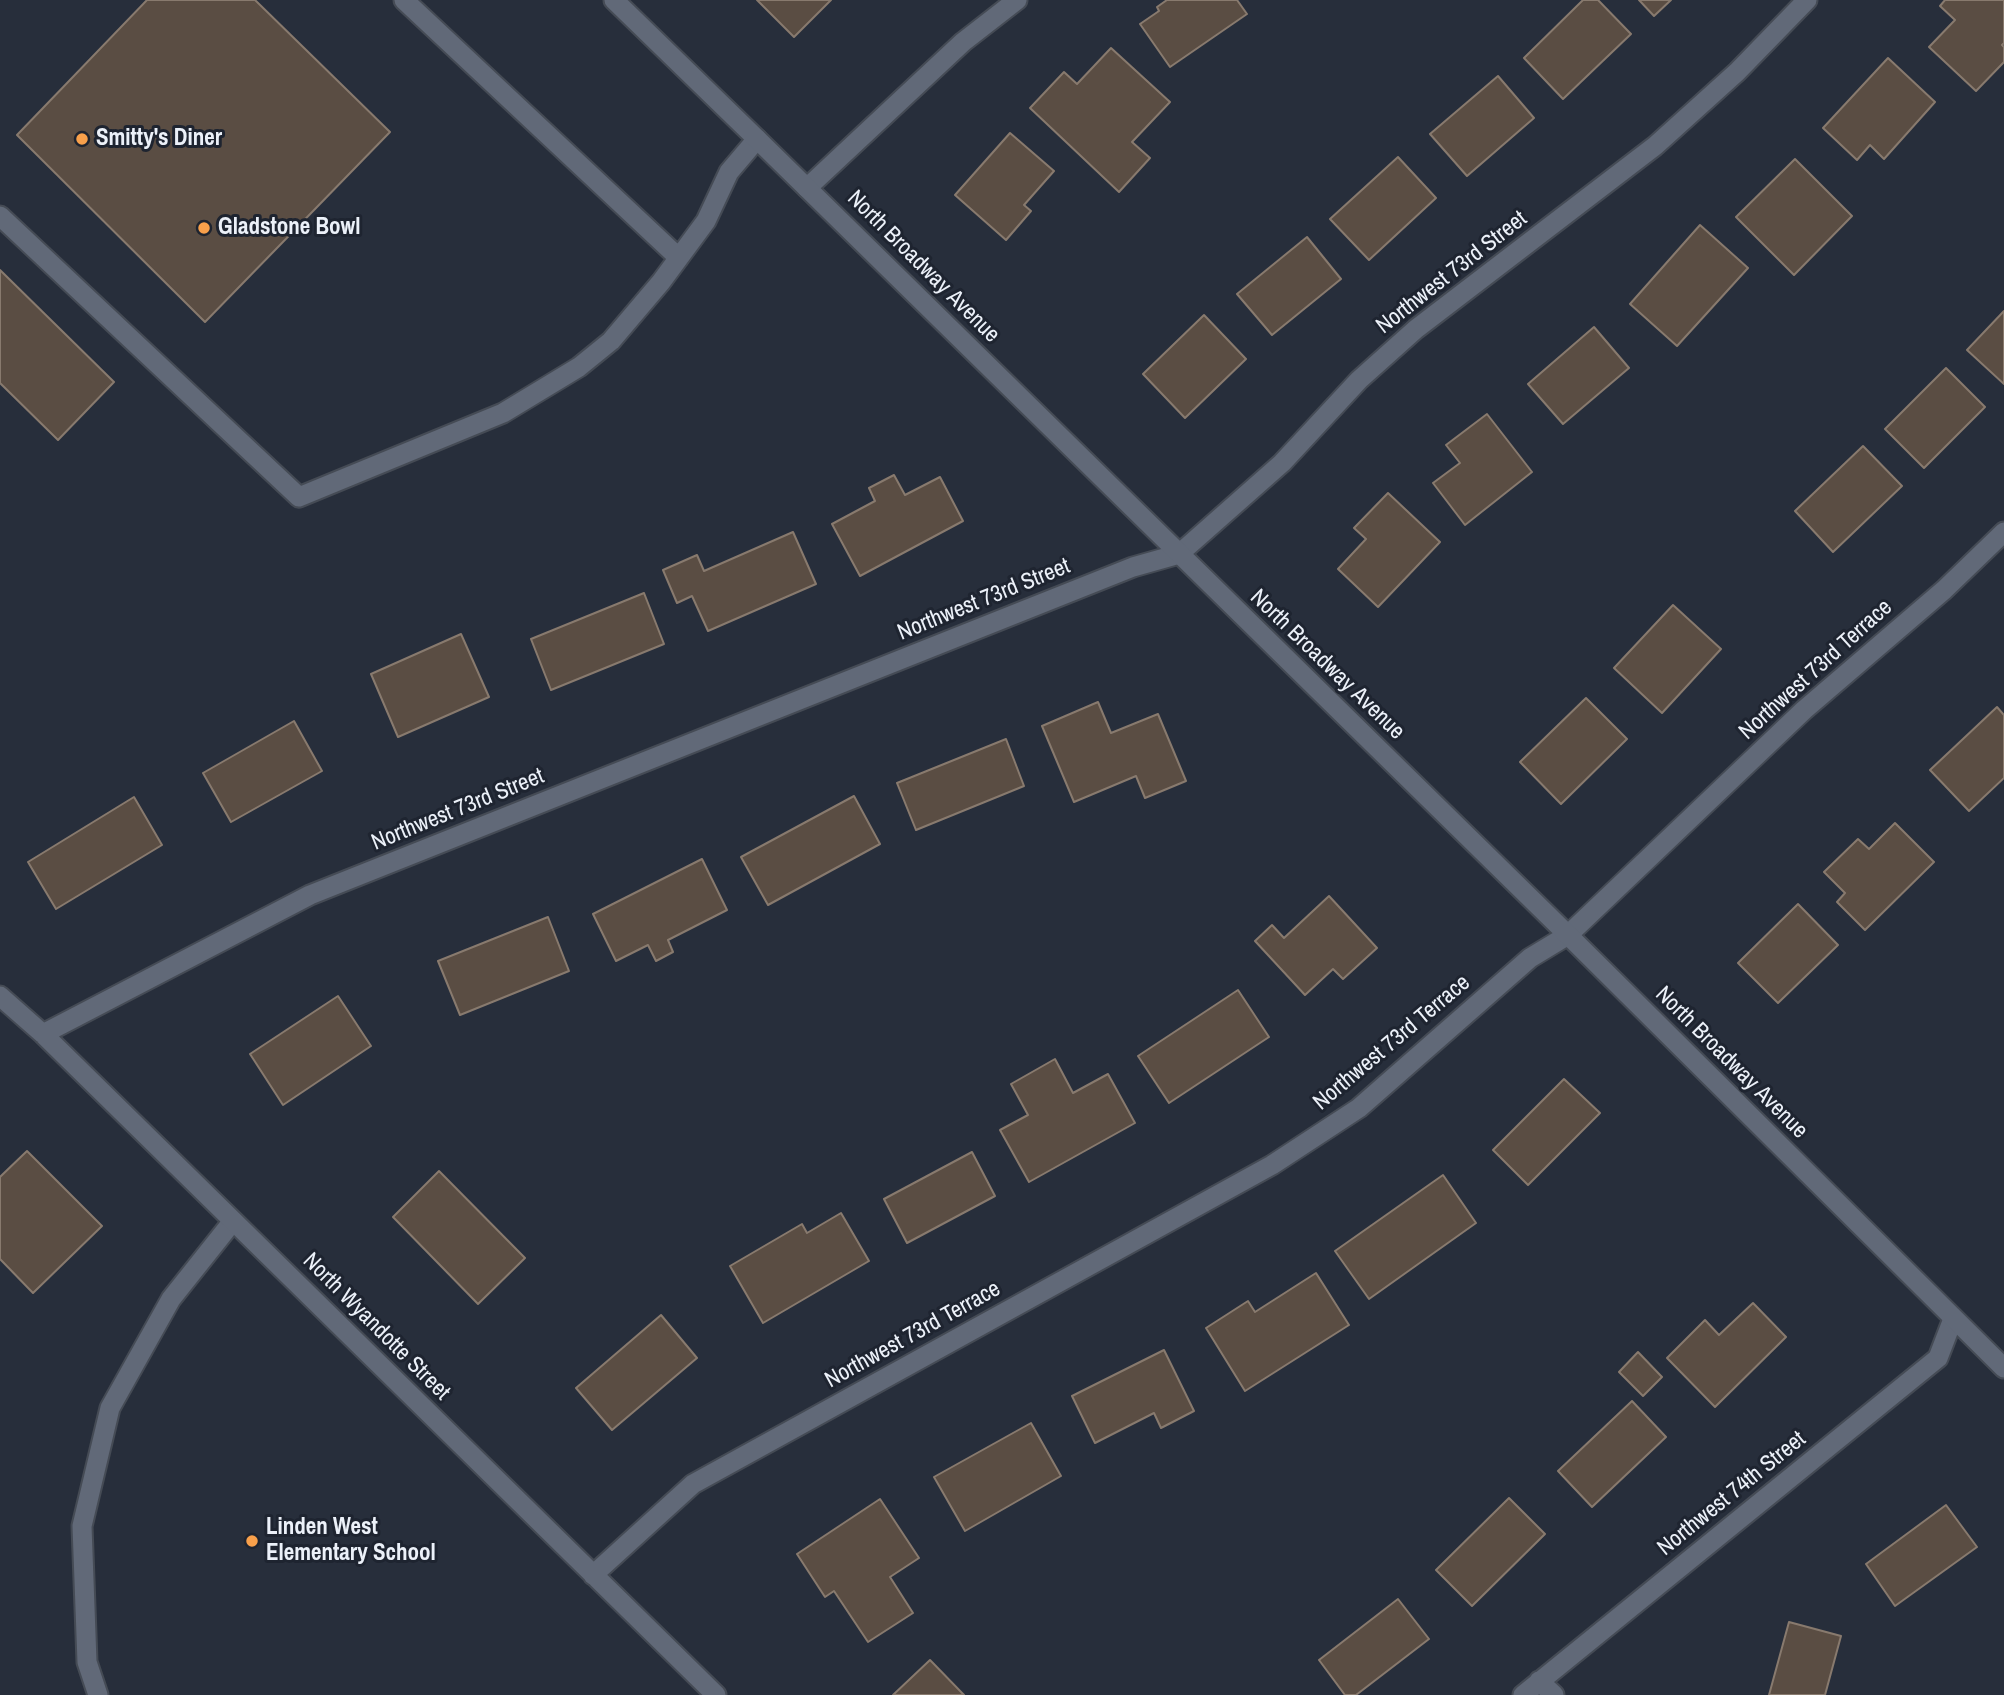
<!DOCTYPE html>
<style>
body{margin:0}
canvas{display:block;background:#272e3b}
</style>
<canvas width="2004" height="1695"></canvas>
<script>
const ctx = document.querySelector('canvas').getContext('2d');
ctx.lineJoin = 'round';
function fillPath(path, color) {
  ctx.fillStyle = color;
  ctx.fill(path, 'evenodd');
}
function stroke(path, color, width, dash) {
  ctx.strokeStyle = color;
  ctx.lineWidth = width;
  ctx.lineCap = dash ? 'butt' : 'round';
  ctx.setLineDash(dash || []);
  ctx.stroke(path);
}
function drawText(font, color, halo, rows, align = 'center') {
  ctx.font = font + ' "Archivo Narrow",sans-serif';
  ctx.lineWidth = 6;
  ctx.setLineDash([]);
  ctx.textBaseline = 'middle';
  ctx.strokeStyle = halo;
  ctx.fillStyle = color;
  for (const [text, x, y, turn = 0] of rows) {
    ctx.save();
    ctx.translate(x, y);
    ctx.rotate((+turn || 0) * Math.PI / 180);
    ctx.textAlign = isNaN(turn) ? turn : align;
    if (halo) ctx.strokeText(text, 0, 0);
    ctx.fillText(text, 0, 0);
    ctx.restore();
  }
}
const building = new Path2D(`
 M 147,0 L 255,0 L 390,132 L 205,322 L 17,135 Z
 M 757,0 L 831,0 L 794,37 Z
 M 1167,0 L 1237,0 L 1247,14 L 1170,67 L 1140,24 L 1159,11 L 1157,7 Z
 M 1583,0 L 1598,0 L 1631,34 L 1563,99 L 1524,58 Z
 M 1639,0 L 1671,0 L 1654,16 Z
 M 1945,0 L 2004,0 L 2004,43 L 2002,45 L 2004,47 L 2004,62 L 1976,91 L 1929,47 L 1955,20 L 1940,6 Z
 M 1111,48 L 1170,102 L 1132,142 L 1150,158 L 1119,192 L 1030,108 L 1064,72 L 1077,84 Z
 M 1888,58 L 1935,102 L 1884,159 L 1870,145 L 1857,160 L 1823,128 Z
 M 1498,76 L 1534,118 L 1467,176 L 1430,134 Z
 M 1010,133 L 1054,171 L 1024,205 L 1031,211 L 1006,240 L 955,195 Z
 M 1398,157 L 1436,198 L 1369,260 L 1330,219 Z
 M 1795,159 L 1852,216 L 1794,275 L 1736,217 Z
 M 1700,225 L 1748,268 L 1677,346 L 1630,304 Z
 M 1307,237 L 1341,279 L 1272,335 L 1237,294 Z
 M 0,270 L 114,382 L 58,440 L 0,383 Z
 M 2004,311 L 2004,384 L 1967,350 Z
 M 1204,315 L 1246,359 L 1185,418 L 1143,374 Z
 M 1594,327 L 1629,368 L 1563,424 L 1528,384 Z
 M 1946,368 L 1985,407 L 1924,468 L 1885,429 Z
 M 1487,414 L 1532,472 L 1465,525 L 1433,483 L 1460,463 L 1446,445 Z
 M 1863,446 L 1902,486 L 1833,552 L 1795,511 Z
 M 894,475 L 905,495 L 940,477 L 963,521 L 860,576 L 832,524 L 875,501 L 869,488 Z
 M 1388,493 L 1440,542 L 1378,607 L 1338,569 L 1366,539 L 1354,528 Z
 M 793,532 L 816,584 L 708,631 L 692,596 L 677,603 L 663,570 L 697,555 L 704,571 Z
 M 644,593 L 664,644 L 551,690 L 531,639 Z
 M 1673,605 L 1721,649 L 1662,713 L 1614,668 Z
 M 461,634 L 489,697 L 398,737 L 371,674 Z
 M 1586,698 L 1627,739 L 1561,804 L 1520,762 Z
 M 1098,702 L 1111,733 L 1158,714 L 1186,781 L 1145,798 L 1136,776 L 1074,802 L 1042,726 Z
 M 1997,707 L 2004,715 L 2004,778 L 1969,811 L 1930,770 Z
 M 294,721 L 322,771 L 231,822 L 203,773 Z
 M 1006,739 L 1024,786 L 916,830 L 897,783 Z
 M 854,796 L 880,844 L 768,905 L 741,857 Z
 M 134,797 L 162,845 L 56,909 L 28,862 Z
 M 1895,823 L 1934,862 L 1865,930 L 1837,902 L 1845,893 L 1824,872 L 1858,839 L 1869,849 Z
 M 702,859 L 727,910 L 668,940 L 673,952 L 656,961 L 648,945 L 616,961 L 593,914 Z
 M 1329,896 L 1377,948 L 1343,979 L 1333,969 L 1305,995 L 1255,941 L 1272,925 L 1284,938 Z
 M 1798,904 L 1838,945 L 1778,1003 L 1738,963 Z
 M 548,917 L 569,971 L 460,1015 L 438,961 Z
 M 1238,990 L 1269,1037 L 1169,1103 L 1138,1056 Z
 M 338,996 L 371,1046 L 283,1105 L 250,1054 Z
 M 1055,1059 L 1073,1093 L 1108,1074 L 1135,1123 L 1029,1182 L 1000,1130 L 1028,1115 L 1011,1084 Z
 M 1564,1079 L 1600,1113 L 1528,1185 L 1493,1150 Z
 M 27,1151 L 102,1226 L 33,1293 L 0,1259 L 0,1177 Z
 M 972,1152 L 995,1196 L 907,1243 L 884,1199 Z
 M 439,1171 L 525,1258 L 478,1304 L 393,1217 Z
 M 1443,1175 L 1476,1223 L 1369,1299 L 1335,1251 Z
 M 841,1213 L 869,1261 L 763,1323 L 730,1266 L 802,1224 L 807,1233 Z
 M 1316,1273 L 1349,1325 L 1245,1391 L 1206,1328 L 1248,1301 L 1255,1312 Z
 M 1753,1303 L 1786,1337 L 1715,1407 L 1667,1358 L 1705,1320 L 1719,1335 Z
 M 661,1315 L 697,1358 L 612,1430 L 576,1388 Z
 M 1164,1350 L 1194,1411 L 1161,1428 L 1154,1413 L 1095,1443 L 1072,1396 Z
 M 1638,1352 L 1662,1377 L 1643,1396 L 1619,1372 Z
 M 1632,1401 L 1666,1437 L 1592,1507 L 1558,1471 Z
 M 1031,1423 L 1061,1476 L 965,1531 L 934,1477 Z
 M 1509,1498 L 1545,1534 L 1472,1606 L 1436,1570 Z
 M 880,1499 L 919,1558 L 890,1577 L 913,1613 L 868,1642 L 834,1591 L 825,1597 L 797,1554 Z
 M 1946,1505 L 1977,1547 L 1895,1606 L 1866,1564 Z
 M 1398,1599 L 1429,1639 L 1356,1695 L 1345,1695 L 1319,1660 Z
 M 1789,1622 L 1841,1636 L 1825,1695 L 1769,1695 Z
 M 930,1660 L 964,1695 L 893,1695 Z`);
fillPath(building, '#5a4d43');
stroke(building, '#887a6e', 2);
const service = new Path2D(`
 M 404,0 L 679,258
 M 0,216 L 299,497 L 503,413 L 579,367 L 611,341 L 661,282 L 706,221 L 729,172 L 757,139
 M 98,1695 L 87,1662 L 82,1526 L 110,1408 L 171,1299 L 233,1221`);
const minor = new Path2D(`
 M 807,188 L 963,42 L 1017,0
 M 0,996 L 43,1034 L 716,1695
 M 43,1034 L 310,895 L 1133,567 L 1179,554 L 1282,463 L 1359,380 L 1416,329 L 1655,146 L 1737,72 L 1807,0
 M 593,1575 L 693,1484 L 1272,1165 L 1359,1108 L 1530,958 L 1568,935 L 1804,710 L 1944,590 L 2004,532
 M 1539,1681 L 1554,1695
 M 1523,1695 L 1938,1358 L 1953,1319`);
const tertiary = new Path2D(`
 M 614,0 L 757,139 L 1568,935 L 2004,1368`);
stroke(service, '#454b55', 23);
stroke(minor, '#454b55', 23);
stroke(tertiary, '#454b55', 23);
stroke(service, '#616978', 19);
stroke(minor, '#616978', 19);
stroke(tertiary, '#616978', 19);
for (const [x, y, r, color] of [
 [82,139,7,"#f8a04b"],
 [204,228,7,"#f8a04b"],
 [252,1541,7,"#f8a04b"]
]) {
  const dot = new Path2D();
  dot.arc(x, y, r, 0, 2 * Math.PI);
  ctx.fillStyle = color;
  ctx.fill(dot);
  stroke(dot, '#1e2430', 2.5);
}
drawText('bold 23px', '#ecf1f9', '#1e2430', [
 ["Smitty's Diner",96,139],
 ["Gladstone Bowl",218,228],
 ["Linden West",266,1528],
 ["Elementary School",266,1554]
], 'left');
drawText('23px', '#ecf1f9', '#1e2430', [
 ["North Broadway Avenue",923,267,45],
 ["Northwest 73rd Street",1452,273,-38],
 ["Northwest 73rd Street",984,600,-22],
 ["North Broadway Avenue",1327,665,44],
 ["Northwest 73rd Terrace",1816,670,-42],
 ["Northwest 73rd Street",458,810,-22],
 ["Northwest 73rd Terrace",1392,1043,-40],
 ["North Broadway Avenue",1731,1063,45],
 ["North Wyandotte Street",376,1327,45],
 ["Northwest 73rd Terrace",913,1335,-29],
 ["Northwest 74th Street",1732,1494,-39]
]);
</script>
